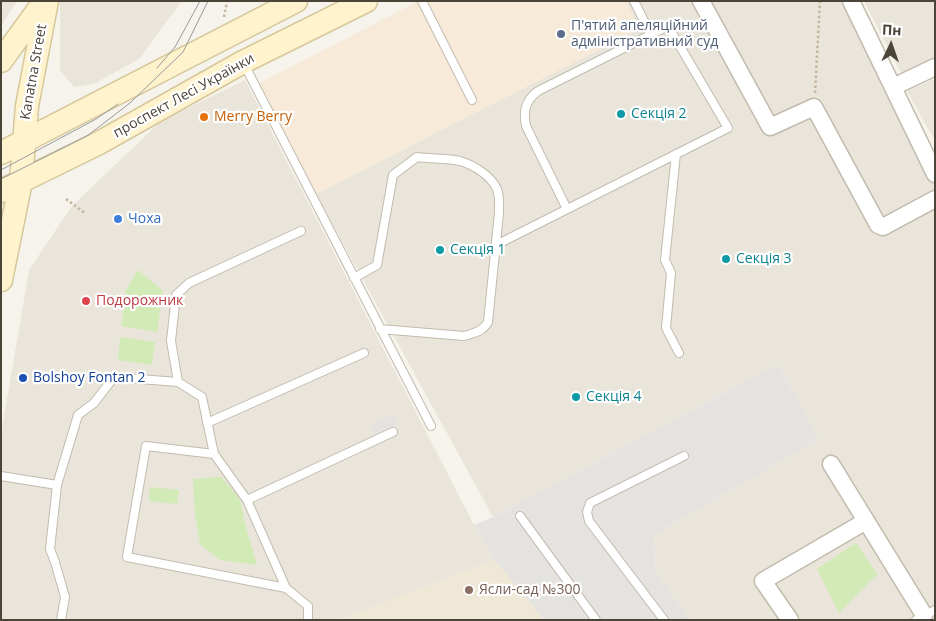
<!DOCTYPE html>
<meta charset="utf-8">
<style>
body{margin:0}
#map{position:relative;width:936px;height:621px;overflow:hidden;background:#f6f3ec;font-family:"Open Sans",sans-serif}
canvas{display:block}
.frame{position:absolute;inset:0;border:2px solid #4b4439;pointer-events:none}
.north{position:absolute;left:866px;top:20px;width:50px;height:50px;-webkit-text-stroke:4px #fff;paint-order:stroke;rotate:3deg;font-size:14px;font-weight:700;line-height:20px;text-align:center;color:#4b4439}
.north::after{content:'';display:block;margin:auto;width:18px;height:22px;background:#4b4439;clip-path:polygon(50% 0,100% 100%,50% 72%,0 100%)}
</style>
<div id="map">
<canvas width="936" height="621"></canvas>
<div class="frame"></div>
<div class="north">Пн</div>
</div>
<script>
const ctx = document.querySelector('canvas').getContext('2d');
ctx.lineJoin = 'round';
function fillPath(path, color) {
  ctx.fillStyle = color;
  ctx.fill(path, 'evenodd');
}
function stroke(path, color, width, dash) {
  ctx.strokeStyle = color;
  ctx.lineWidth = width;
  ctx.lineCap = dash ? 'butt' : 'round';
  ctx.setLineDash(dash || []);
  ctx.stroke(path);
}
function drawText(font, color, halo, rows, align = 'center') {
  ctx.font = font + ' "Open Sans",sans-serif';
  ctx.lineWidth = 4.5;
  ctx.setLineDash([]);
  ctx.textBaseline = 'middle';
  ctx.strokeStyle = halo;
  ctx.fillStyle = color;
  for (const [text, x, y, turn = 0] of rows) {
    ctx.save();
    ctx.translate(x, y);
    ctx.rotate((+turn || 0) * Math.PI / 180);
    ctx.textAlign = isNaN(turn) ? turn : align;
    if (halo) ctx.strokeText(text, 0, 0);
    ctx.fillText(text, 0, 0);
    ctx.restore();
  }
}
fillPath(new Path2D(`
 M 1,1 L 17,1 L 1,26 Z
 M 60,1 L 182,1 L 139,59 L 94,84 L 74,87 L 60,70 Z
 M 626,1 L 845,1 L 935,181 L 935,620 L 690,620 L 656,571 L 654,535 L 819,439 L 778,364 L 493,517 L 316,194 L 639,29 Z
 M 864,1 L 935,1 L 935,68 L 906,83 Z
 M 935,79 L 935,141 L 907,91 Z
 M 245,80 L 474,525 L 495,560 L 339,620 L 1,620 L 1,434 L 29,270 L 72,206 L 160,122 Z`), '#eae5da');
fillPath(new Path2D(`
 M 419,1 L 626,1 L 639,29 L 316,194 L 259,83 Z`), '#f7ead8');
fillPath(new Path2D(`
 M 495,560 L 544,620 L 339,620 Z`), '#efe8d6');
fillPath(new Path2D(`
 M 138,270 L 163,291 L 157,332 L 121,326 L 126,290 Z
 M 120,337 L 155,342 L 152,365 L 118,360 Z
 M 221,477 L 240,499 L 244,520 L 257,565 L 220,560 L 200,544 L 195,515 L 193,479 Z
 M 150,487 L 179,490 L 177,504 L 149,501 Z
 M 856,543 L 877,574 L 839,613 L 817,569 Z`), '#d2eab5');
fillPath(new Path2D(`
 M 778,364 L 819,439 L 654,535 L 656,571 L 690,620 L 544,620 L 495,560 L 474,525 L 493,517 Z
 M 393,415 L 398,425 L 375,436 L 370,425 Z`), '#e5e3e0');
const lane = new Path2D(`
 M 422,1 L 472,100
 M 634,1 L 651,35
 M 244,64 L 431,426
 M 676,154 L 665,260 L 671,273 L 666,328 L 679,353
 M 496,245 L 728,128 L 668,26 L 538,91 C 525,101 523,111 526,126 L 567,209
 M 354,278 L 377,265 L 393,175 L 417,157 C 431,159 447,158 460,161 C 474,165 491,176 497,189 C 500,197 499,205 499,213 L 488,322 C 483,331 475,333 464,336 L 380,329
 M 178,382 L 171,341 L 176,295 L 189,283 L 301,231
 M 207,423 L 364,353
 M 214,454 L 146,446 L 127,557 L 286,588
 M 1,476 L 57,485 L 78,415 L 94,403 L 114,377 L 178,382 L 202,397 L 214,454 L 247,500 L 286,588 L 308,606 L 308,620
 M 57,485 L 50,549 L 55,562 L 65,597 L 61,620
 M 247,500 L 393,432
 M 520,516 L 596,620
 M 664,620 L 589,521 L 587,512 L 590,503 L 684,456
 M 916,620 L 935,610`);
const street = new Path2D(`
 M 701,1 L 770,127 L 814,107 L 878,225 L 883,227 L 935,199
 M 851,1 L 935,174
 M 893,87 L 935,67
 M 831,464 L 924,615
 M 790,620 L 763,581 L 866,521`);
const secondary = new Path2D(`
 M 1,61 L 44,2
 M 1,153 L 296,1
 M 1,191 L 99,143 L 243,62 L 366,1
 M 1,280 L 21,181 L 27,106 L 47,1`);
stroke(lane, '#c2bbae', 10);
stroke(street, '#c2bbae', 19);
stroke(secondary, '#d6c79b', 25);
stroke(new Path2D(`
 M 224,17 L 227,1
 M 815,93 L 820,1
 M 66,199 L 86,214`), '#c4b79f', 2.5, [2.5, 2.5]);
stroke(lane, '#fff', 8);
stroke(street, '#fff', 16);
stroke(secondary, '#fff3cd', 22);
stroke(new Path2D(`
 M 157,68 L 175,47 L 200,1
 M 1,170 L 96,119 L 118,104
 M 1,179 L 87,136 L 130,103 L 183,52 L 208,1`), '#9a9a9a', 1);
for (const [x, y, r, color] of [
 [561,34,5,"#5c6f8a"],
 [621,114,5,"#0f9aa8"],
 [204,117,5,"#e8710a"],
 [118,219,5,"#3f7fe0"],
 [440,250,5,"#0f9aa8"],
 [726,259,5,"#0f9aa8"],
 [86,301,5,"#e0444e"],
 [23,378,5,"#1a4fb4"],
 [576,397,5,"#0f9aa8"],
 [469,590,5,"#8d6e63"]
]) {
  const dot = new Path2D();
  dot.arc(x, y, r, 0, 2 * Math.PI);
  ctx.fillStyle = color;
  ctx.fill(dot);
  stroke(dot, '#fff', 2);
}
drawText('14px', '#4e5e75', '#fff', [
 ["П'ятий апеляційний",571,26],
 ["адміністративний суд",571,42]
], 'left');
drawText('14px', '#4b4439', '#fff', [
 ["Kanatna Street",34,72,-80],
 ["проспект Лесі Українки",184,96,-29]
]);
drawText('14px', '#0d838f', '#fff', [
 ["Секція 2",631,114],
 ["Секція 1",450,250],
 ["Секція 3",736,259],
 ["Секція 4",586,397]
], 'left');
drawText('14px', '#c56008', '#fff', [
 ["Merry Berry",214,117]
], 'left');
drawText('14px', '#366cbe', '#fff', [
 ["Чоха",128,219]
], 'left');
drawText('14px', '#be3a42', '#fff', [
 ["Подорожник",96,301]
], 'left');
drawText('14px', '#164399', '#fff', [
 ["Bolshoy Fontan 2",33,378]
], 'left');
drawText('14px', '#785e54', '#fff', [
 ["Ясли-сад №300",479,590]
], 'left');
</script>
